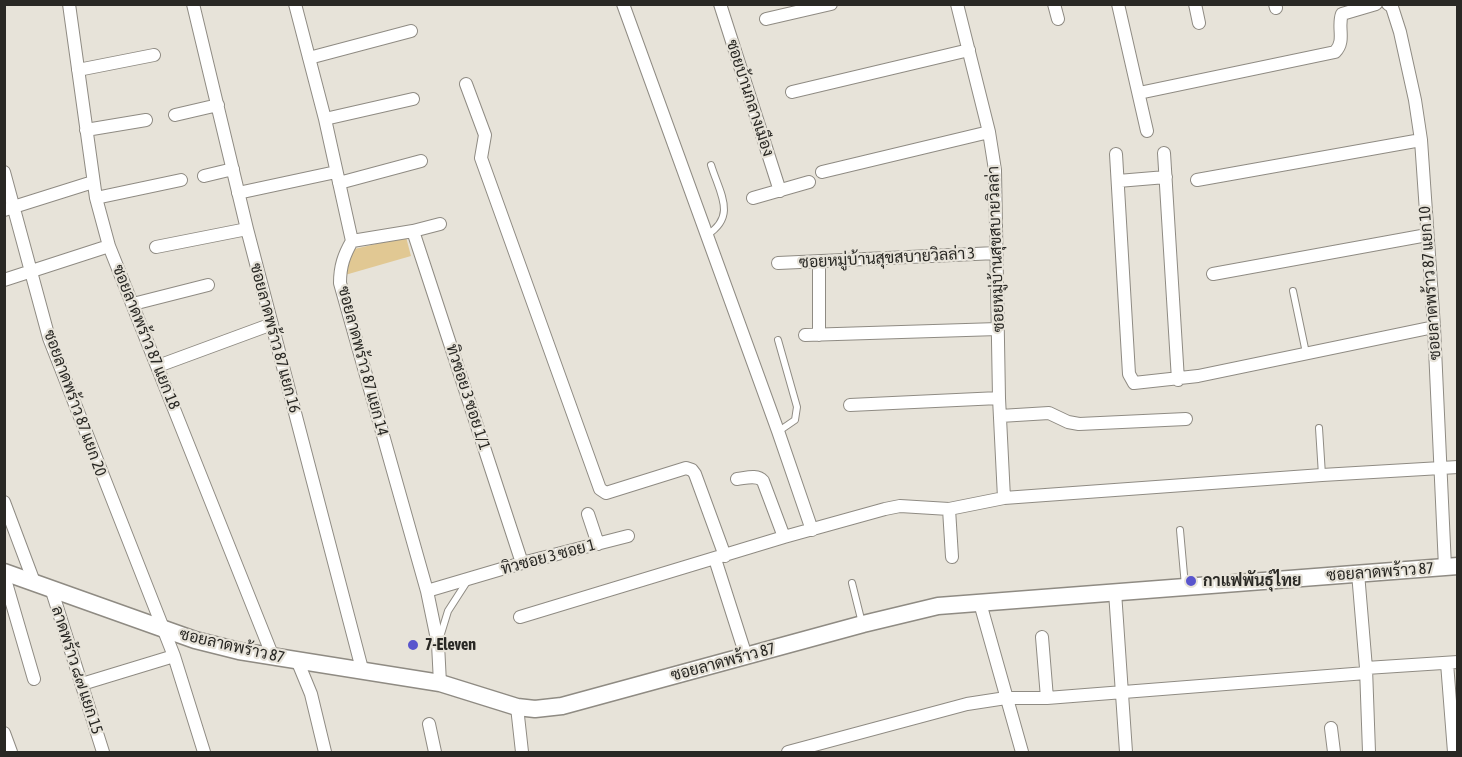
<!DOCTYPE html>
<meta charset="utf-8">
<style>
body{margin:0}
#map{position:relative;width:1462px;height:757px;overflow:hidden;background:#e7e3d9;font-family:"Asap Condensed",sans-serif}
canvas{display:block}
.frame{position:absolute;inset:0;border:6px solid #292824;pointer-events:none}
</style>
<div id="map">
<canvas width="1462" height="757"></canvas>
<div class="frame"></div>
</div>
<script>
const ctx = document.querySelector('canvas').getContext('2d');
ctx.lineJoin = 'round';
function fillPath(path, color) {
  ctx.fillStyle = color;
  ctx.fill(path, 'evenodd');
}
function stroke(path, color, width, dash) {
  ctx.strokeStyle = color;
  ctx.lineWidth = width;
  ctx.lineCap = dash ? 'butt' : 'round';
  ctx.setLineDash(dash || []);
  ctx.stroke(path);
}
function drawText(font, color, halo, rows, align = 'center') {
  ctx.font = font + ' "Asap Condensed",Sarabun,sans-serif';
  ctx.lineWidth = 4.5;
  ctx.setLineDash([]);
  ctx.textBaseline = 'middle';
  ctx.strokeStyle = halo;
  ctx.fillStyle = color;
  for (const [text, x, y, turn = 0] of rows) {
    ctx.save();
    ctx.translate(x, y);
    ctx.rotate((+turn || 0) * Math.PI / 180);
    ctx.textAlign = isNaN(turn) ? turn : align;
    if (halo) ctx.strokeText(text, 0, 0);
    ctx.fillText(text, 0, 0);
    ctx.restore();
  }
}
fillPath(new Path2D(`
 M 406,237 L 411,256 L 345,275 L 350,250 Z`), '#e1c893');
const service = new Path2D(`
 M 707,235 C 737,216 720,194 711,165
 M 1293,291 L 1306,353
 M 778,340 L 797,407 L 795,420 L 779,431
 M 1319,428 L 1322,475
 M 1180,530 L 1185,586
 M 852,583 L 862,623
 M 440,637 L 448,611 L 468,580`);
const minor = new Path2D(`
 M 69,4 L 96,198 L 109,246 L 273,657
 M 193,4 L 247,229 L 362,669
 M 295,4 L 325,119 L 352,241 C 344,255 340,266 340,283 L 427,591 L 438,644 L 440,683
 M 623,4 L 778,431 L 812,530
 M 720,4 L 780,191
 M 957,4 L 989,132 L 995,170 L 999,398 L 1004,498
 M 1054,4 L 1058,19
 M 1118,4 L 1147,131
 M 1195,4 L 1199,23
 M 1275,4 L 1276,8
 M 1388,4 L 1392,7 L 1400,32 L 1415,100 L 1421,140 L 1434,327 L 1445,567
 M 766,19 L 831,4
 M 309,58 L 411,31
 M 78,70 L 154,55
 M 466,84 L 485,135 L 481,158 L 600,489 L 606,493 L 686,468 L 692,470 L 695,474 L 725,556
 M 792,92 L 969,50
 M 1139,93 L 1335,52 C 1346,41 1337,27 1342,14 L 1376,4
 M 175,115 L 218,105
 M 325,119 L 413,99
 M 86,130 L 146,120
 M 1164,153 L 1178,380
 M 1116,154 L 1129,374 L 1134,383 L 1198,376 L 1434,327
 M 4,172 L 49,338 L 174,656 L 204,752
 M 822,172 L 989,132
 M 204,176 L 233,169
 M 1197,180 L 1421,140
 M 1118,181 L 1166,177
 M 339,183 L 421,161
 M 238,193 L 336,172
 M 96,198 L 181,180
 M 753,198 L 809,182
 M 4,210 L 93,182
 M 413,231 L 440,224
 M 352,241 L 413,231 L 522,563
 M 156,247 L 247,229
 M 819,262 L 819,335
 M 778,263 L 996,253
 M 1213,274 L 1427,235
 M 4,280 L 109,246
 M 133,304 L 208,285
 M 805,335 L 998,329
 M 158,366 L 272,324
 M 850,405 L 999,398
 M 1000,416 L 1049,413 L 1068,422 L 1079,424 L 1186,419
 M 737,479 C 746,478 757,474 763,481 L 784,537
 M 4,502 L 34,582
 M 949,509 L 952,557
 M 588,514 L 598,544
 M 715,559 L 746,656
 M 1358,573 L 1366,668 L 1369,752
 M 4,576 L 34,679
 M 51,588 L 103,752
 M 427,591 L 522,563 L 628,536
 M 1115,592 L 1126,752
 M 980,603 L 1022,752
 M 520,617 L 784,537 L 885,509 L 900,506 L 949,509 L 1004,498 L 1322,475 L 1458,467
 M 1042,637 L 1047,698
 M 297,660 L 311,694 L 325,752
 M 1447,663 L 1454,752
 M 1366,668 L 1458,662
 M 82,684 L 174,656
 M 517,707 L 522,752
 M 429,724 L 435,752
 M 1331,728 L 1334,752
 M 4,733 L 11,752
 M 788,752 L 967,704 L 1006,698 L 1047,698 L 1366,673`);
const tertiary = new Path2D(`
 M 4,572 L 195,640 L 239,651 L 440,683 L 517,707 L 535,709 L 562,706 L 863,624 L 938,606 L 1458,566`);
stroke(service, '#8f8b83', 8);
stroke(minor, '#8f8b83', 14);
stroke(tertiary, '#8f8b83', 19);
stroke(service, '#fff', 6);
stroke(minor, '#fff', 12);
stroke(tertiary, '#fff', 16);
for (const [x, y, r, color] of [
 [1191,581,6,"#5955cd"],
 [413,645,6,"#5955cd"]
]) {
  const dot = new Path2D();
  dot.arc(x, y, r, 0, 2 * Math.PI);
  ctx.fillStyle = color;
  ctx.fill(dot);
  stroke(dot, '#e7e3d9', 2);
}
drawText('16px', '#292824', '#e7e3d9', [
 ["ซอยบ้านกลางเมือง",750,98,72],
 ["ซอยหมู่บ้านสุขสบายวิลล่า",996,249,-92],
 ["ซอยหมู่บ้านสุขสบายวิลล่า 3",887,258,-3],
 ["ซอยลาดพร้าว 87 แยก 10",1430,283,-94],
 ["ซอยลาดพร้าว 87 แยก 18",146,337,68],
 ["ซอยลาดพร้าว 87 แยก 16",275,338,75],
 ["ซอยลาดพร้าว 87 แยก 14",363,361,75],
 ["ทิวซอย 3 ซอย 1/1",468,397,72],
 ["ซอยลาดพร้าว 87 แยก 20",75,403,70],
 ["ทิวซอย 3 ซอย 1",548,557,-15],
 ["ซอยลาดพร้าว 87",1380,572,-4],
 ["ซอยลาดพร้าว 87",232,646,13],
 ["ซอยลาดพร้าว 87",723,662,-15],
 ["ลาดพร้าว ๘๗ แยก 15",77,670,72]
]);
drawText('bold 16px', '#292824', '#e7e3d9', [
 ["กาแฟพันธ์ุไทย",1203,581],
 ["7-Eleven",425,645]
], 'left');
</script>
